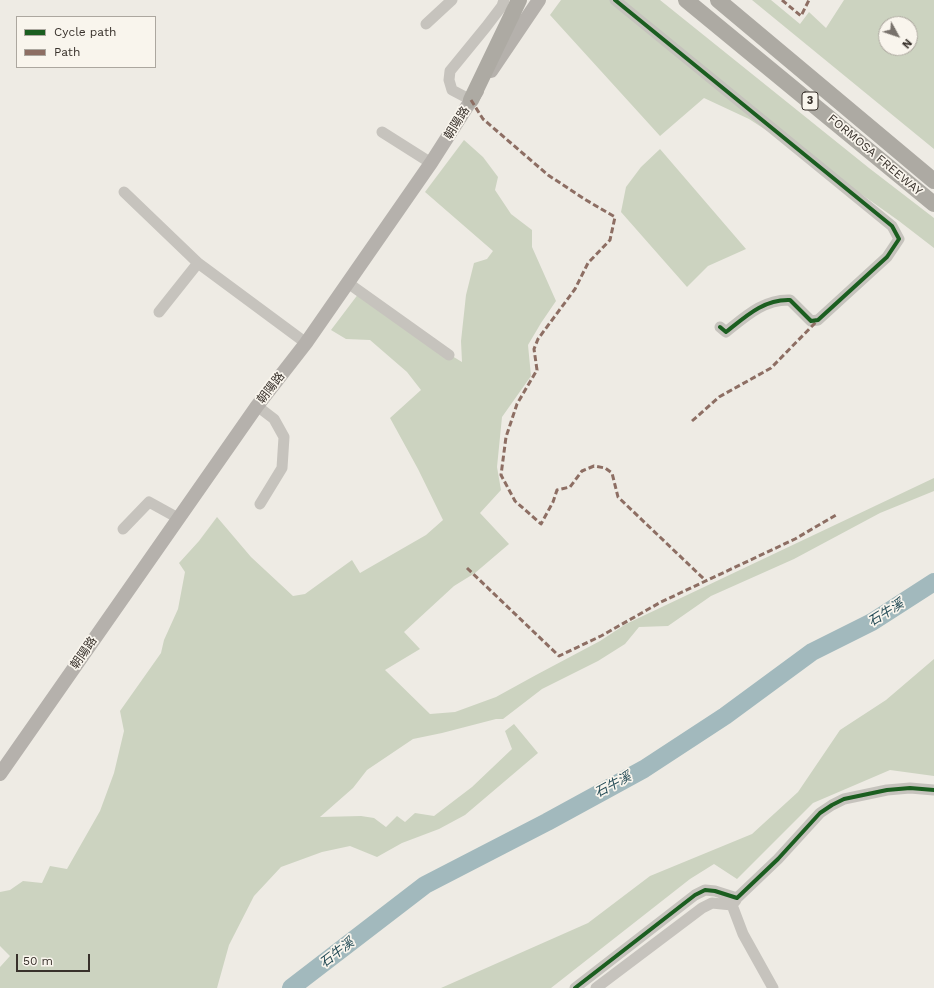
<!DOCTYPE html>
<meta charset="utf-8">
<style>
body{margin:0}
#map{position:relative;width:934px;height:988px;overflow:hidden;background:#eeebe4;font-family:"Work Sans",sans-serif}
canvas{display:block}
.legend{position:absolute;left:16px;top:16px;width:140px;height:52px;box-sizing:border-box;background:#f9f5ed;border:1px solid #aca79f;margin:0;padding:5px 7px;list-style:none;font-size:12px;color:#38312b}
.legend li{display:flex;align-items:center;gap:8px;height:20px}
.legend b{width:20px;border:1px solid #aca79f}
.north{position:absolute;left:878px;top:16px;width:40px;height:40px;box-sizing:border-box;background:#f9f5ed;border:1px solid #aca79f;border-radius:50%;rotate:130deg;font-size:11px;font-weight:700;line-height:16px;text-align:center;color:#38312b}
.north::after{content:'';display:block;margin:auto;width:14px;height:18px;background:#78726c;clip-path:polygon(50% 0,100% 100%,50% 72%,0 100%)}
.scale{position:absolute;left:16px;top:954px;width:74px;height:18px;box-sizing:border-box;border:2px solid #38312b;border-top:0;padding-left:5px;font-size:12px;line-height:14px;white-space:nowrap;color:#38312b;-webkit-text-stroke:3px #f9f5ed;paint-order:stroke}
</style>
<div id="map">
<canvas width="934" height="988"></canvas>
<ul class="legend">
<li><b style="height:5px;background:#1b5e20"></b>Cycle path</li>
<li><b style="height:5px;background:#8d6e63"></b>Path</li>
</ul>
<div class="north">N</div>
<div class="scale">50 m</div>
</div>
<script>
const ctx = document.querySelector('canvas').getContext('2d');
ctx.lineJoin = 'round';
function fillPath(path, color) {
  ctx.fillStyle = color;
  ctx.fill(path, 'evenodd');
}
function stroke(path, color, width, dash) {
  ctx.strokeStyle = color;
  ctx.lineWidth = width;
  ctx.lineCap = dash ? 'butt' : 'round';
  ctx.setLineDash(dash || []);
  ctx.stroke(path);
}
function drawText(font, color, halo, rows, align = 'center') {
  ctx.font = font + ' "Work Sans","Noto Sans TC",sans-serif';
  ctx.lineWidth = 3.5;
  ctx.setLineDash([]);
  ctx.textBaseline = 'middle';
  ctx.strokeStyle = halo;
  ctx.fillStyle = color;
  for (const [text, x, y, turn = 0] of rows) {
    ctx.save();
    ctx.translate(x, y);
    ctx.rotate((+turn || 0) * Math.PI / 180);
    ctx.textAlign = isNaN(turn) ? turn : align;
    if (halo) ctx.strokeText(text, 0, 0);
    ctx.fillText(text, 0, 0);
    ctx.restore();
  }
}
fillPath(new Path2D(`
 M 561,0 L 660,0 L 869,168 L 934,218 L 934,248 L 899,221 L 823,167 L 749,119 L 704,98 L 660,136 L 550,15 Z
 M 752,0 L 771,0 L 800,24 L 809,12 L 826,28 L 844,0 L 934,0 L 934,149 ZM 886,24 L 910,24 L 910,48 L 886,48 Z
 M 464,140 L 483,157 L 498,177 L 495,190 L 511,214 L 532,230 L 532,247 L 556,301 L 541,323 L 528,345 L 531,376 L 502,417 L 497,467 L 501,490 L 480,513 L 509,544 L 475,573 L 454,586 L 404,632 L 420,649 L 385,670 L 430,714 L 455,712 L 496,697 L 536,675 L 600,641 L 626,624 L 934,478 L 934,491 L 880,513 L 794,559 L 711,596 L 668,626 L 639,627 L 625,644 L 598,661 L 542,689 L 503,719 L 496,719 L 442,733 L 413,739 L 367,770 L 353,788 L 320,817 L 361,816 L 374,818 L 386,827 L 397,816 L 405,822 L 415,813 L 434,816 L 472,787 L 512,749 L 505,731 L 514,724 L 538,753 L 465,815 L 439,829 L 402,843 L 377,857 L 350,846 L 322,852 L 281,867 L 254,896 L 229,945 L 217,988 L 0,988 L 0,967 L 10,956 L 0,946 L 0,892 L 10,890 L 23,881 L 42,883 L 50,866 L 67,869 L 100,811 L 114,773 L 124,731 L 120,711 L 161,653 L 164,640 L 178,609 L 185,572 L 179,563 L 199,541 L 217,517 L 251,557 L 293,596 L 305,594 L 352,560 L 360,573 L 426,535 L 443,520 L 418,469 L 390,418 L 421,390 L 407,372 L 370,340 L 346,339 L 331,330 L 359,293 L 394,321 L 462,362 L 461,341 L 466,295 L 474,263 L 487,259 L 493,251 L 425,192 Z
 M 660,149 L 746,249 L 708,266 L 687,287 L 621,212 L 626,187 L 641,167 Z
 M 934,659 L 934,776 L 890,770 L 813,803 L 737,879 L 714,864 L 690,879 L 551,988 L 441,988 L 588,923 L 650,876 L 752,834 L 798,792 L 840,730 L 886,700 Z`), '#ccd3c0');
stroke(new Path2D(`
 M 291,988 L 425,885 L 547,822 L 644,769 L 725,716 L 812,652 L 872,622 L 934,582`), '#a2b9bd', 18);
stroke(new Path2D(`
 M 615,0 L 892,226 L 899,239 L 887,257 L 818,320 L 811,321 L 790,300 C 764,299 746,316 726,332 L 720,327
 M 426,24 L 452,0
 M 471,100 L 452,90 L 449,80 L 450,71 L 486,27 L 502,6 L 504,0
 M 382,132 L 431,163
 M 124,192 L 198,263 L 306,343
 M 348,283 L 449,355
 M 159,312 L 198,263
 M 257,406 L 274,419 L 284,437 L 282,468 L 260,504
 M 123,529 L 149,502 L 178,518
 M 736,900 L 732,905 L 743,934 L 773,988
 M 575,988 L 695,895 L 705,890 L 715,891 L 737,898 L 778,859 L 820,813 L 832,805 L 844,799 L 887,790 L 910,788 L 934,790
 M 596,988 L 702,908 L 712,903 L 732,905`), '#c6c3bd', 11);
stroke(new Path2D(`
 M 491,71 L 539,0
 M 0,774 L 257,406 L 306,343 L 431,163 L 477,91`), '#b5b1ac', 14);
stroke(new Path2D(`
 M 686,0 L 934,204
 M 718,0 L 934,181
 M 471,100 L 519,0`), '#adaaa3', 16);
stroke(new Path2D(`
 M 782,0 L 801,16 L 809,0
 M 471,100 L 483,119 L 548,175 L 586,200 L 615,217 L 610,240 L 588,263 L 575,289 L 538,339 L 534,349 L 537,370 L 517,404 L 506,437 L 501,475 L 515,501 L 541,524 L 553,502 L 557,490 L 570,487 L 582,471 L 594,466 L 605,468 L 612,473 L 618,497 L 705,580
 M 692,421 L 719,397 L 771,368 L 818,320
 M 467,568 L 559,656 L 601,636 L 661,602 L 795,539 L 836,515`), '#8d6e63', 3, [6, 3]);
stroke(new Path2D(`
 M 615,0 L 892,226 L 899,239 L 887,257 L 818,320 L 811,321 L 790,300 C 764,299 746,316 726,332 L 720,327
 M 575,988 L 695,895 L 705,890 L 715,891 L 737,898 L 778,859 L 820,813 L 832,805 L 844,799 L 887,790 L 910,788 L 934,790`), '#1b5e20', 4);
for (const [x, y, w] of [
 [810,101,16]
]) {
  const box = new Path2D();
  box.roundRect(x - w / 2, y - 9, w, 18, 3);
  ctx.fillStyle = '#f9f5ed';
  ctx.fill(box);
  stroke(box, '#38312b', 1);
}
drawText('bold 11px', '#38312b', null, [
 ["3",810,101]
]);
drawText('12px', '#38312b', '#f9f5ed', [
 ["朝陽路",457,123,-58],
 ["FORMOSA FREEWAY",875,155,40],
 ["朝陽路",271,388,-52],
 ["朝陽路",84,653,-55]
]);
drawText('italic 13px', '#244b56', '#f9f5ed', [
 ["石牛溪",886,613,-32],
 ["石牛溪",613,785,-28],
 ["石牛溪",337,953,-38]
]);
</script>
